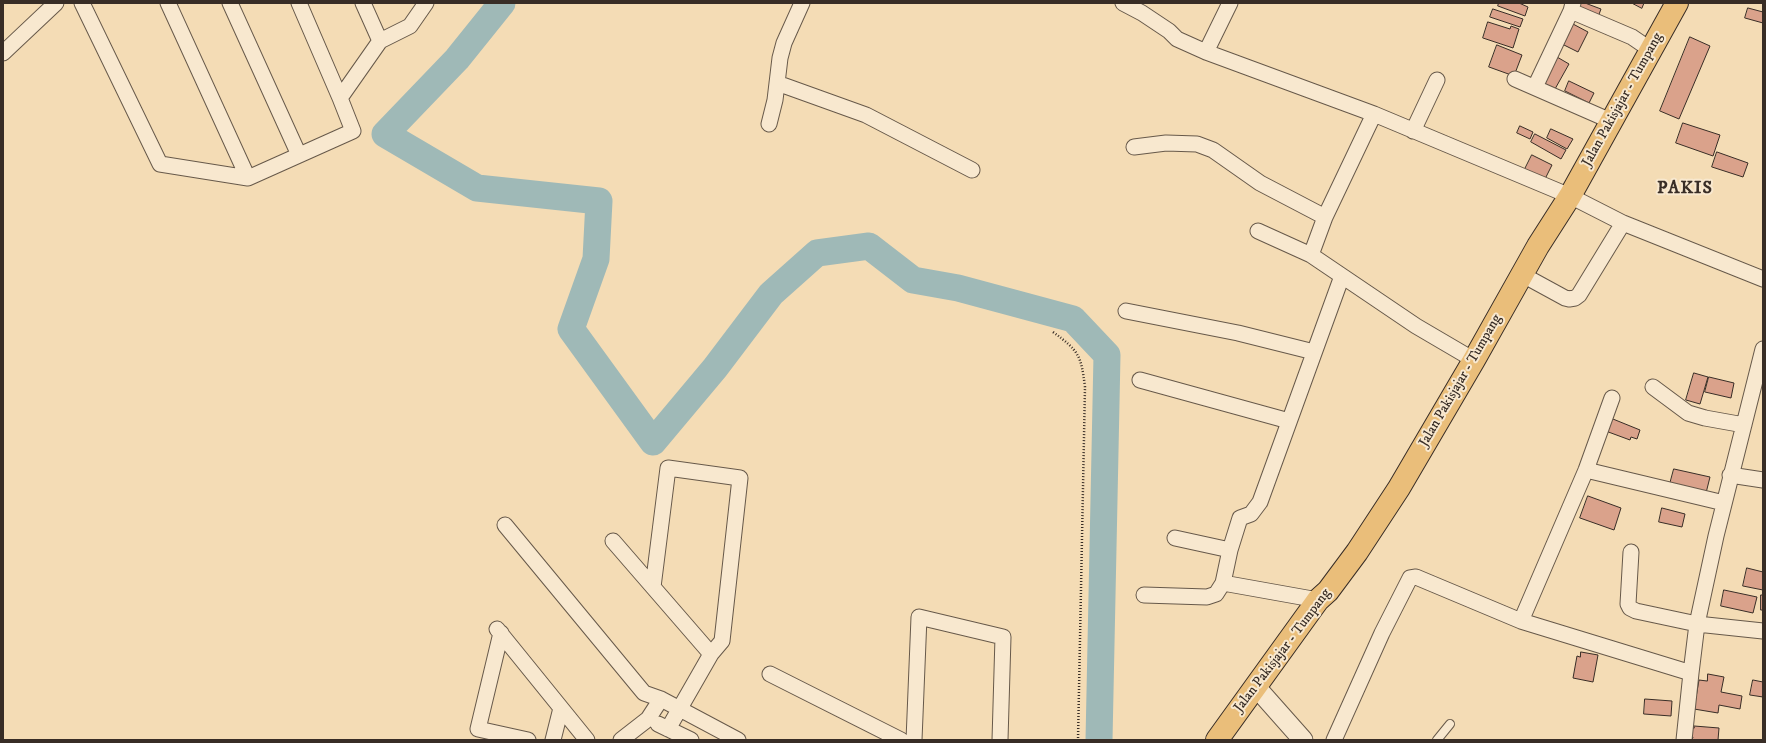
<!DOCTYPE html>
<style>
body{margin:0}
#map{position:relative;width:1766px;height:743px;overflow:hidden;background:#f4dcb5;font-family:"IM FELL DW Pica",serif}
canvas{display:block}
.frame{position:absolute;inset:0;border:4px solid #382d26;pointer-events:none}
</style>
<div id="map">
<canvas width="1766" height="743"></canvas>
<div class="frame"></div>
</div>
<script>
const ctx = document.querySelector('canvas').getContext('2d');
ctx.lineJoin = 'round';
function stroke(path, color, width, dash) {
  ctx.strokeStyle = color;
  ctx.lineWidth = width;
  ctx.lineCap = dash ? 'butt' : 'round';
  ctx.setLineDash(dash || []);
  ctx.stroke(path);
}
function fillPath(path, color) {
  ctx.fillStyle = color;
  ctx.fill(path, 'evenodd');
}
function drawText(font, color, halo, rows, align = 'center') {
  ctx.font = font + ' "IM FELL DW Pica",serif';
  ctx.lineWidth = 4;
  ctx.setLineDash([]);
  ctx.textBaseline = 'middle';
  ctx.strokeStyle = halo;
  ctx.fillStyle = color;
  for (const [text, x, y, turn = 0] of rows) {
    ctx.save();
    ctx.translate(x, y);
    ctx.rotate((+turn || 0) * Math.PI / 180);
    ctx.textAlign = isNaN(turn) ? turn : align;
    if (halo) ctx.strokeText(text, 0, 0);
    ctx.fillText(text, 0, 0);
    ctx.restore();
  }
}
stroke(new Path2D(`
 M 502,3 L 457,59 L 385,134 L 477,188 L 599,201 L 596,259 L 571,329 L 653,442 L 715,368 L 771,294 L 817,253 L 869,246 L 913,280 L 958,288 L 1073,319 L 1107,355 L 1099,740`), '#9fb9b7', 27);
const building = new Path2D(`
 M 1499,3 L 1519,3 L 1528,7 L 1525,16 L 1498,6 Z
 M 1580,3 L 1585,3 L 1601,9 L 1598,17 L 1578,9 Z
 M 1632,3 L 1644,3 L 1642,8 Z
 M 1748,8 L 1763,12 L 1763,23 L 1745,18 Z
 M 1493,9 L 1523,19 L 1520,27 L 1490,17 Z
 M 1488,22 L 1510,29 L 1511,26 L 1519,29 L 1513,48 L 1483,38 Z
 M 1573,24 L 1588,32 L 1578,52 L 1562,44 Z
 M 1690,37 L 1710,46 L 1679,119 L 1660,111 Z
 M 1497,45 L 1522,55 L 1514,76 L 1489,67 Z
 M 1557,57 L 1569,64 L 1555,89 L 1542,82 Z
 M 1569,81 L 1594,93 L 1589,103 L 1565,91 Z
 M 1683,123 L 1720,135 L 1713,156 L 1676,143 Z
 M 1520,126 L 1533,132 L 1530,139 L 1517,133 Z
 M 1551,129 L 1573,139 L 1567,149 L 1547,138 Z
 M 1535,134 L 1566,150 L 1561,159 L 1531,142 Z
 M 1717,152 L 1748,163 L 1743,177 L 1712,167 Z
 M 1532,155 L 1552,165 L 1544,181 L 1524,171 Z
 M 1694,373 L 1708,377 L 1700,404 L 1686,400 Z
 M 1709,377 L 1734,383 L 1731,398 L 1705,392 Z
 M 1608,417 L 1640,430 L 1637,439 L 1631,437 L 1630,440 L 1603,430 Z
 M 1674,469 L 1710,477 L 1706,493 L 1670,484 Z
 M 1588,496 L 1621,508 L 1614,530 L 1580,518 Z
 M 1662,508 L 1685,514 L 1682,527 L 1659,522 Z
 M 1747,568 L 1763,572 L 1763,590 L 1743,586 Z
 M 1724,590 L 1757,597 L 1753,613 L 1721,606 Z
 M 1761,595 L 1763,595 L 1763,610 L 1761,610 Z
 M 1581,652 L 1598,655 L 1593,682 L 1573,678 L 1577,656 L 1580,657 Z
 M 1708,674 L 1724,677 L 1721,692 L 1742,696 L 1740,709 L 1719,705 L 1718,713 L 1694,709 L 1699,680 L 1707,681 Z
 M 1753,680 L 1763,682 L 1763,697 L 1750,695 Z
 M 1645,699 L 1672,701 L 1671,716 L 1644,714 Z
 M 1694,726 L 1719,728 L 1718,740 L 1692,740 L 1693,737 L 1691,737 L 1692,728 L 1694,728 Z`);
fillPath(building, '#daa28b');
stroke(building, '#382d26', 1);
const service = new Path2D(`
 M 1437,740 L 1450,724`);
const minor = new Path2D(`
 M 82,3 L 160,164 L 248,178 L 353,131 L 340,98 L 380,41 L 410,26 L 426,3
 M 168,3 L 248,178
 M 230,3 L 299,155
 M 299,3 L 340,98
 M 363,3 L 380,41
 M 1123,3 L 1142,13 L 1169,31 L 1177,39 L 1206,52 L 1374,114 L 1570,196 L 1623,223 L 1763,279
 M 1573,3 L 1571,11 L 1632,37 L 1651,50
 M 1206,52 L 1230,3
 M 3,53 L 56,3
 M 1515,79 L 1611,121
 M 777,83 L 866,115 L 972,170
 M 1535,87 L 1571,11
 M 1374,114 L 1325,217 L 1311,255 L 1416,326 L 1474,360
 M 769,124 L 775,100 L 780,58 L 784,43 L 802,3
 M 1413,131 L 1437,80
 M 1134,147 L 1166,143 L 1197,144 L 1213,150 L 1260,183 L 1325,217
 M 1258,231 L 1311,255
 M 1521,274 L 1565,298 L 1569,299 L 1575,298 L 1579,295 L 1623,223
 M 1126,311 L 1238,333 L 1314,352
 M 1140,380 L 1289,421
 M 1653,387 L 1688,413 L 1705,418 L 1744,425
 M 1586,470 L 1724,503
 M 1730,475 L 1763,480
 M 505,525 L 644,693 L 661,699 L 738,740
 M 1175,538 L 1230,550
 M 613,541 L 711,654
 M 1631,552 L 1628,604 L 1630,608 L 1636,611 L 1697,624 L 1763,631
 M 1223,583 L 1230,550 L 1240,518 L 1251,514 L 1260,502 L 1342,276
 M 653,587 L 668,468 L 740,478 L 722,641 L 711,654 L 668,729
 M 1144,595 L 1207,597 L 1216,594 L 1223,583 L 1318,600
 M 1521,621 L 1586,470 L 1612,398
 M 497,629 L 587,740
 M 501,633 L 478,729 L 528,740
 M 770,674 L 901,740
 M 658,724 L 691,740
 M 553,740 L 561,708
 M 621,740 L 648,719 L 661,699
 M 914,740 L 919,617 L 1003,637 L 1000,740
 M 1334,740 L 1382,633 L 1410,578 L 1416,577 L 1521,621 L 1691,673
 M 1684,740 L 1691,673 L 1697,624 L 1716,536 L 1763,349`);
const tertiary = new Path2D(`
 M 1256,687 L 1303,740`);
const primary = new Path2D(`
 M 1217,740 L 1318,600 L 1328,591 L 1357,552 L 1399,488 L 1474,360 L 1538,246 L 1570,196 L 1677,3`);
stroke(service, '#67594a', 10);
stroke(minor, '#67594a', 17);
stroke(tertiary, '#67594a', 21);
stroke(primary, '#382d26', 24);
stroke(new Path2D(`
 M 1053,332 C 1079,351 1081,355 1085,387 L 1078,740`), '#382d26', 2.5, [1, 2]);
stroke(service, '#f8e8cf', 8);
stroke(minor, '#f8e8cf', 15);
stroke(tertiary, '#f8e8cf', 19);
stroke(primary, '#eabe7a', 22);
drawText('14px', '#382d26', '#f8e8cf', [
 ["Jalan Pakisjajar - Tumpang",1623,100,-61],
 ["Jalan Pakisjajar - Tumpang",1461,381,-60],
 ["Jalan Pakisjajar - Tumpang",1283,651,-53]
]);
ctx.letterSpacing = '1px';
drawText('bold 18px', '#382d26', '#f8e8cf', [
 ["PAKIS",1685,189]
]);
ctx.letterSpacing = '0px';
</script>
